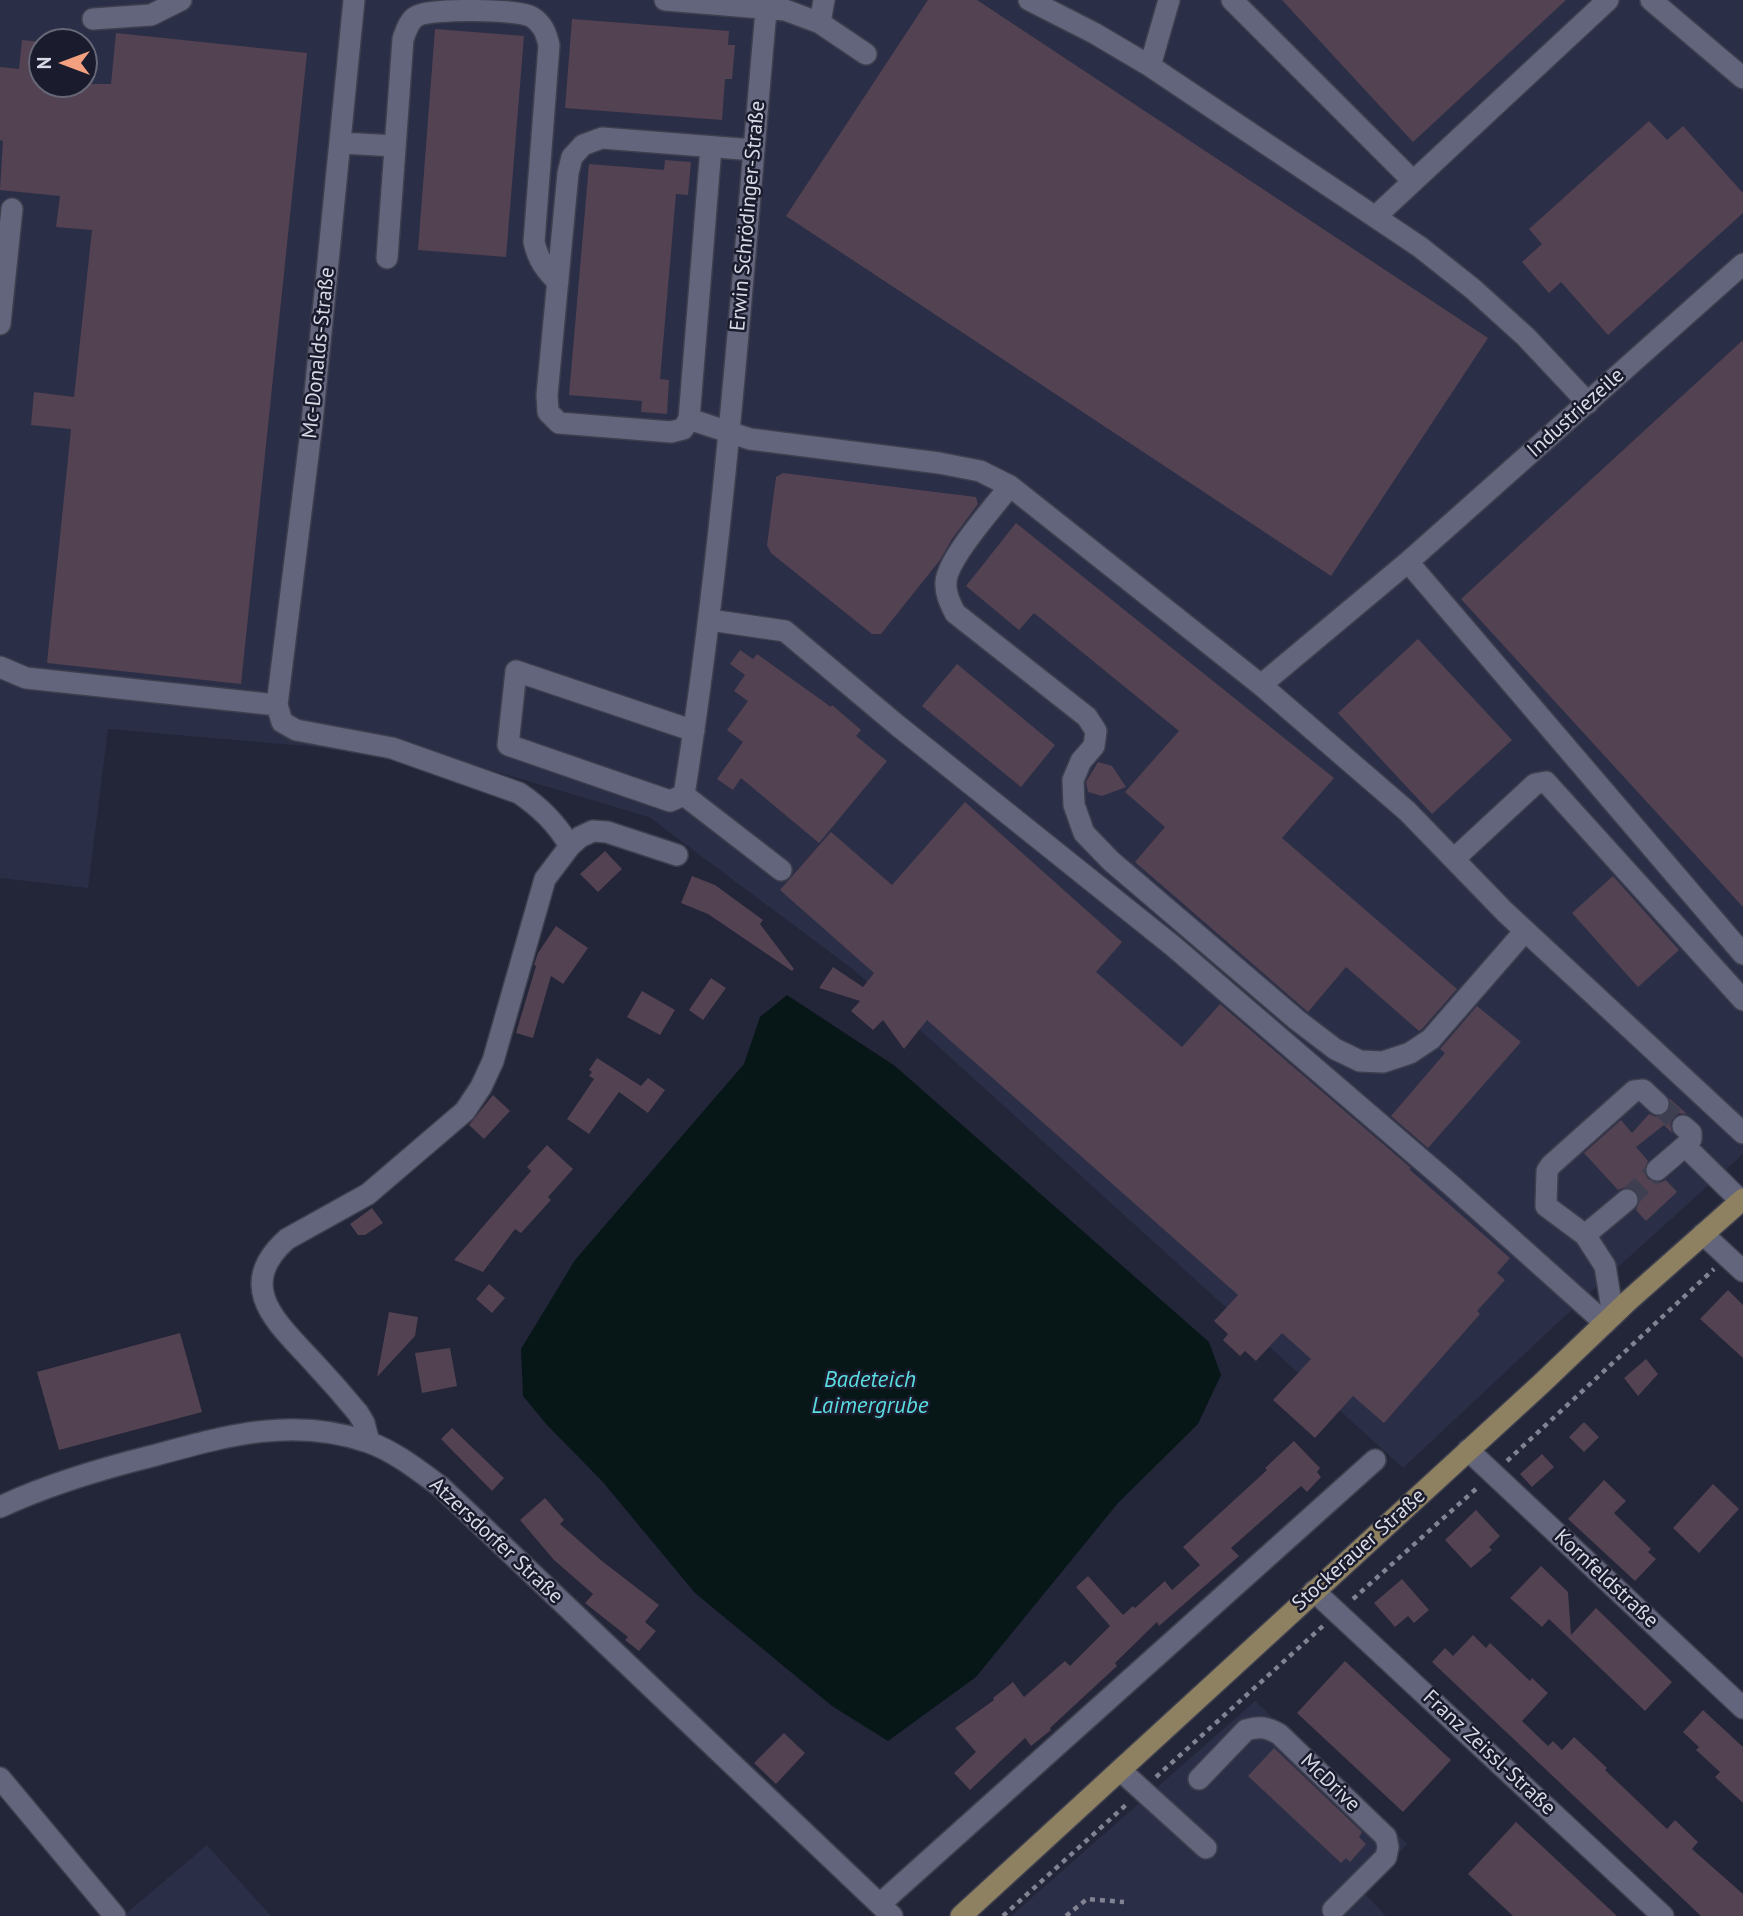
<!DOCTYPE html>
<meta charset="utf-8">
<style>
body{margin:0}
#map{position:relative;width:1743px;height:1916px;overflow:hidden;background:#232538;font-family:"PT Sans",sans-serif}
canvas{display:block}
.north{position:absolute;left:28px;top:28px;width:70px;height:70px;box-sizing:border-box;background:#1a1b2d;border:2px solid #666777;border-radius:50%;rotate:270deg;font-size:19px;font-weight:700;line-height:28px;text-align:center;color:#d8dae6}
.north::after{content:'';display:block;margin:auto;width:24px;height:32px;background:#f2a07f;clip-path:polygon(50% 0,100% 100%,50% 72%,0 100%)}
</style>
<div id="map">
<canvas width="1743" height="1916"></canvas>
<div class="north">N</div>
</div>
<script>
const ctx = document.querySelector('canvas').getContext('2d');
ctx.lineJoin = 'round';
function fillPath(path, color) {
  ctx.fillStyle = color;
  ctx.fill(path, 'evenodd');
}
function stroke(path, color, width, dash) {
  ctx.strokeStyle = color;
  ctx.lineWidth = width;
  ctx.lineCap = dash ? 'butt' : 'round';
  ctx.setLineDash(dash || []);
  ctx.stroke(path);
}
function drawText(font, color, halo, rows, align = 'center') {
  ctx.font = font + ' "PT Sans",sans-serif';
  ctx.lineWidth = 5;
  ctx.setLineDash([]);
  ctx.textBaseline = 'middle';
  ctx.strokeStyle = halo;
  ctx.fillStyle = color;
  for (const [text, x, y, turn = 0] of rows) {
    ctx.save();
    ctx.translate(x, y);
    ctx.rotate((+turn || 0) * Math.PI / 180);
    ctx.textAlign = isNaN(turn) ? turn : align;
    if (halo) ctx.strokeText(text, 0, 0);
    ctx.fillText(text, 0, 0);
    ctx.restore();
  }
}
fillPath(new Path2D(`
 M 0,0 L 1743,0 L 1743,1154 L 1596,1287 L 1403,1468 L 855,971 L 649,817 L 386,739 L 362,754 L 317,747 L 108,729 L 88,888 L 0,878 ZM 42,42 L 84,42 L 84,84 L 42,84 Z
 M 1255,1701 L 1407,1844 L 1363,1892 L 1386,1916 L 1011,1916 Z
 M 207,1845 L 271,1916 L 123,1916 Z`), '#2b2e47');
fillPath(new Path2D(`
 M 787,995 L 895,1066 L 1209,1342 L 1221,1375 L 1198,1424 L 1118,1503 L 976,1677 L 888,1741 L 832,1706 L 695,1593 L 602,1481 L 547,1425 L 523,1396 L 521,1349 L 575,1260 L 744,1064 L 760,1017 Z`), '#071718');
fillPath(new Path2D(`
 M 928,0 L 977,0 L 1488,338 L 1331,576 L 786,216 Z
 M 1282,0 L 1566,0 L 1413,142 Z
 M 572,19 L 729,31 L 728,45 L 735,45 L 732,79 L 725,79 L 722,120 L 565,108 Z
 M 435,29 L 524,36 L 506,257 L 418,250 Z
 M 116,33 L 307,53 L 241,684 L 47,663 L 71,429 L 31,425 L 34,392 L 74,397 L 92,230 L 56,227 L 60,196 L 0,190 L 3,141 L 0,140 L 0,67 L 19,69 L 22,40 L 42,42 L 42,84 L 111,84 Z
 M 1649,121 L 1667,140 L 1683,126 L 1743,193 L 1743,213 L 1608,335 L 1561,282 L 1549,293 L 1522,262 L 1542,244 L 1529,229 Z
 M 665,160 L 691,162 L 688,195 L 676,194 L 660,379 L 669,380 L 667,414 L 641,412 L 642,401 L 569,395 L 589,164 L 664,170 Z
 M 1743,340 L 1743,907 L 1461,599 Z
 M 783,473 L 976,497 L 978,504 L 952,539 L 940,560 L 881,634 L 872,634 L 771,553 L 767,545 L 776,477 Z
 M 1016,523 L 1334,778 L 1282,838 L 1457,989 L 1422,1029 L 1419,1031 L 1346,967 L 1308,1012 L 1135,862 L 1165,827 L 1125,792 L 1179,731 L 1034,613 L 1019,630 L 966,586 Z
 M 1418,639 L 1512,740 L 1432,814 L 1338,713 Z
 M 740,650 L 753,659 L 757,654 L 831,707 L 832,705 L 861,730 L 856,736 L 887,761 L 819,843 L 741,778 L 733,790 L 717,779 L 743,742 L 727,730 L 748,701 L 734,691 L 745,675 L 730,664 Z
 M 957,664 L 1055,745 L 1021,787 L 922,706 Z
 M 1098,762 L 1112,766 L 1126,787 L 1102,796 L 1088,792 L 1086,782 Z
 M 965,802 L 1122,942 L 1096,972 L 1182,1047 L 1220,1004 L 1411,1168 L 1409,1169 L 1510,1258 L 1497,1273 L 1505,1280 L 1477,1311 L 1480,1314 L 1384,1423 L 1353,1396 L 1315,1438 L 1273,1400 L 1311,1359 L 1282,1333 L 1256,1361 L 1245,1351 L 1240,1356 L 1223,1340 L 1228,1334 L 1214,1321 L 1238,1295 L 927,1020 L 904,1049 L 883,1020 L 873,1030 L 851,1011 L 860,1001 L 819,988 L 833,967 L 863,987 L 874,973 L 780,890 L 831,832 L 892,885 Z
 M 605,851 L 622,869 L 598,892 L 580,874 Z
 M 692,876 L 715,885 L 763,920 L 760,924 L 794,969 L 792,971 L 708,914 L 681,903 Z
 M 1613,876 L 1679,950 L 1638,987 L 1572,913 Z
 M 556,926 L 588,948 L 563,984 L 551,976 L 533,1038 L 516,1033 L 536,966 L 534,965 L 538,953 Z
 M 711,978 L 726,988 L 703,1020 L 689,1010 Z
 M 642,991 L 675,1010 L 660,1035 L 627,1017 Z
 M 1477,1006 L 1521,1042 L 1428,1148 L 1391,1116 L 1445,1053 L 1440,1049 Z
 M 597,1058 L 641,1086 L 648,1078 L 665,1090 L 648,1113 L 619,1092 L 589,1134 L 567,1119 L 594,1079 L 589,1076 L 592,1072 L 589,1070 Z
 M 493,1095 L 510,1111 L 484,1139 L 469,1125 Z
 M 1669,1098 L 1687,1114 L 1679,1113 L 1673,1118 L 1670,1124 L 1672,1133 L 1664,1125 L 1636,1147 L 1648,1161 L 1644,1172 L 1648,1179 L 1659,1183 L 1666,1180 L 1677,1192 L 1646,1221 L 1636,1210 L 1640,1198 L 1637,1191 L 1625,1187 L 1618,1190 L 1584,1153 L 1621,1120 L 1632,1133 L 1649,1114 L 1656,1117 L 1667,1113 L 1671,1106 Z
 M 547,1145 L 573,1169 L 548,1197 L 551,1200 L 521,1233 L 515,1229 L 483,1272 L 454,1260 L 531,1171 L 527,1167 Z
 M 372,1208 L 383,1223 L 365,1235 L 358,1235 L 350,1224 Z
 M 489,1284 L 505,1298 L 492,1313 L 476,1299 Z
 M 1728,1290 L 1743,1305 L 1743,1358 L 1700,1319 Z
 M 389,1312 L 418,1317 L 415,1336 L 377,1377 Z
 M 180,1333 L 202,1412 L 59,1450 L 37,1372 Z
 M 450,1348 L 457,1386 L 422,1393 L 415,1353 Z
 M 1646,1359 L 1658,1374 L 1638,1396 L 1624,1378 Z
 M 1584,1422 L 1599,1437 L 1584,1452 L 1569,1437 Z
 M 452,1428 L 504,1478 L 492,1491 L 441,1439 Z
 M 1294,1441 L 1320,1468 L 1317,1472 L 1321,1477 L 1307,1492 L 1301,1486 L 1231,1548 L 1239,1556 L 1159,1626 L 1157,1622 L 1115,1663 L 1117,1666 L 1050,1728 L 1051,1730 L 1031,1746 L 1025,1738 L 970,1790 L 954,1773 L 976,1752 L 955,1728 L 994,1700 L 993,1698 L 1013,1682 L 1024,1697 L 1065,1661 L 1070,1666 L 1110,1626 L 1076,1587 L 1088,1576 L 1123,1615 L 1133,1606 L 1135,1608 L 1165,1581 L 1172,1590 L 1200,1565 L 1183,1547 L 1267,1470 L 1265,1468 Z
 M 1542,1454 L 1554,1467 L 1532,1487 L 1520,1474 Z
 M 1604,1480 L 1626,1501 L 1614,1513 L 1651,1549 L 1648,1552 L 1656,1559 L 1635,1581 L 1568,1519 Z
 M 1713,1484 L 1739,1509 L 1699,1553 L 1673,1528 Z
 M 545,1498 L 564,1520 L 560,1524 L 602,1561 L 659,1605 L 645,1622 L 656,1631 L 639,1651 L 625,1640 L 628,1637 L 585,1603 L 593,1594 L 554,1560 L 520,1520 Z
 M 1476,1510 L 1500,1536 L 1489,1547 L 1492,1550 L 1471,1568 L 1445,1540 Z
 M 1541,1566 L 1568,1592 L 1571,1635 L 1596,1608 L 1672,1682 L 1645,1711 L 1549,1619 L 1542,1627 L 1510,1598 Z
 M 1402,1579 L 1429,1610 L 1414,1623 L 1408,1616 L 1395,1627 L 1374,1603 Z
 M 1473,1635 L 1486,1648 L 1490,1643 L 1530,1681 L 1532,1678 L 1548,1693 L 1522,1721 L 1548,1746 L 1553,1741 L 1562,1750 L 1574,1737 L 1607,1768 L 1605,1770 L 1667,1829 L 1675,1820 L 1698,1842 L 1692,1849 L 1743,1894 L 1743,1916 L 1701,1916 L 1432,1662 L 1445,1648 L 1453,1656 Z
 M 1345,1661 L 1451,1760 L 1403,1812 L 1297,1713 Z
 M 1703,1710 L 1743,1747 L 1743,1803 L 1715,1777 L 1720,1772 L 1696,1750 L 1699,1747 L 1683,1732 Z
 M 784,1733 L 805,1753 L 776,1784 L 754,1763 Z
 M 1274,1748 L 1362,1832 L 1359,1837 L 1366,1844 L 1350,1862 L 1346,1858 L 1341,1863 L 1248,1776 Z
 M 1516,1822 L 1617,1916 L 1513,1916 L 1468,1874 Z`), '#534251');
stroke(new Path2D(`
 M 1658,1104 L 1683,1126
 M 1627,1200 L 1657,1170`), '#3e4052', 21, [21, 10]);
const minor = new Path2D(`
 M 354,0 L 312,423 L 277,705 L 282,722 L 296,730 L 392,748 L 519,793 C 541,808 556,823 570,846
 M 665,0 L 785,10 L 820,23 L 866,54
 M 1029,0 L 1094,33 L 1150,66 L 1420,247 L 1473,289 L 1526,337 L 1588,403
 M 1232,0 L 1413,181
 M 1651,0 L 1743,78
 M 93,19 L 151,15 L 181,0
 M 820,23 L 824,0
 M 1150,66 L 1169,0
 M 341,143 L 395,146
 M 711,147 L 689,419 L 683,429 L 671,432 L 559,423 L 548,412 L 547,395 L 568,173 L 572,157 L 583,145 L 602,138 L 754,150
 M 1375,217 L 1608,0
 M 387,258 L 403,39 C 406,31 409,20 417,16 C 432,8 518,9 532,17 C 543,24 546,33 549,45 L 534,242 C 538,259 545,270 558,282
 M 0,324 L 12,209
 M 689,419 L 750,439 L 939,463 L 980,471 L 1010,486 L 1261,685 L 1408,562 L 1743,264
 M 1010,486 C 994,507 947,559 946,582 C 945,593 950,603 955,613 L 1087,717 L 1096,731 L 1094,746 L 1081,761 L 1073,780 L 1074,805 L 1084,833 L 1111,861 L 1297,1020 L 1335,1049 L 1360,1061 L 1383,1062 L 1410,1053 L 1431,1039 L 1525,931
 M 1408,562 L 1743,954
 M 710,620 L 785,631 L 897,725 L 1173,946 L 1451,1185 L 1605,1323
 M 0,667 L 26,678 L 277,705
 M 1261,685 L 1407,811 L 1505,912 L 1743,1133
 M 684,795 C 726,532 743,265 767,0
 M 684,795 L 670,801 L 508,745 L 516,671 L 694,731
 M 684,795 L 781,870
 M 1454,859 L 1535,784 L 1546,782 L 1743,1000
 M 1683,1126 L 1691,1133 L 1691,1139 L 1685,1146
 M 1657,1170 L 1685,1146 L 1741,1201
 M 1703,1234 L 1743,1271
 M 1585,1235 L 1627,1200
 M 1613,1315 L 1605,1266 L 1585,1235 L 1546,1206 L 1547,1171 L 1551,1165 L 1634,1091 L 1643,1090 L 1658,1104
 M 369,1442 L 364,1423 L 358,1413 C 344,1396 330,1380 315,1364 C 280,1325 232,1288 287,1239 L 368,1194 L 465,1111 L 481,1087 L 493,1061 L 545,879 L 570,846 L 580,837 L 593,831 L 607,832 L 677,855
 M 1468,1450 L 1743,1708
 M 0,1507 C 49,1484 100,1469 152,1456 C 225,1436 293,1416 368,1442 C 394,1451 418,1470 441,1487 L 892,1916
 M 1314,1591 L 1663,1916
 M 1120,1770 L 1206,1848
 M 0,1778 L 115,1916
 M 1199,1779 L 1246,1730 C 1259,1726 1267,1727 1279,1734 L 1386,1837 L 1388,1847 L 1386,1857 L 1333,1910
 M 880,1904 L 1375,1460`);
const major = new Path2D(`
 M 961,1916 L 1541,1384 L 1628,1301 L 1743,1199`);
stroke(minor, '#3e3f4e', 24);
stroke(major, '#3e3f4e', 24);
stroke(new Path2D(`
 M 1507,1461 L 1714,1269
 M 1353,1599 L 1477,1488
 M 1156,1777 L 1324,1625
 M 1003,1916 L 1127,1804
 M 1066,1916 L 1087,1899 L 1124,1902`), '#818392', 4.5, [5, 5]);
stroke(minor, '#62657b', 21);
stroke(major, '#8e8161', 21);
drawText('21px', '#d8dae6', '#1a1b2d', [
 ["Erwin Schrödinger-Straße",748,216,-85],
 ["Mc-Donalds-Straße",319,353,-84],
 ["Industriezeile",1576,413,-42],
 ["Atzersdorfer Straße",496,1541,43],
 ["Stockerauer Straße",1359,1550,-42],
 ["Kornfeldstraße",1606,1579,43],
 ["Franz Zeissl-Straße",1489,1753,43],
 ["McDrive",1330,1783,44]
]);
drawText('italic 23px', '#5adde1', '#1a1b2d', [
 ["Badeteich",870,1380],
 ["Laimergrube",870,1406]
]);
</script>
